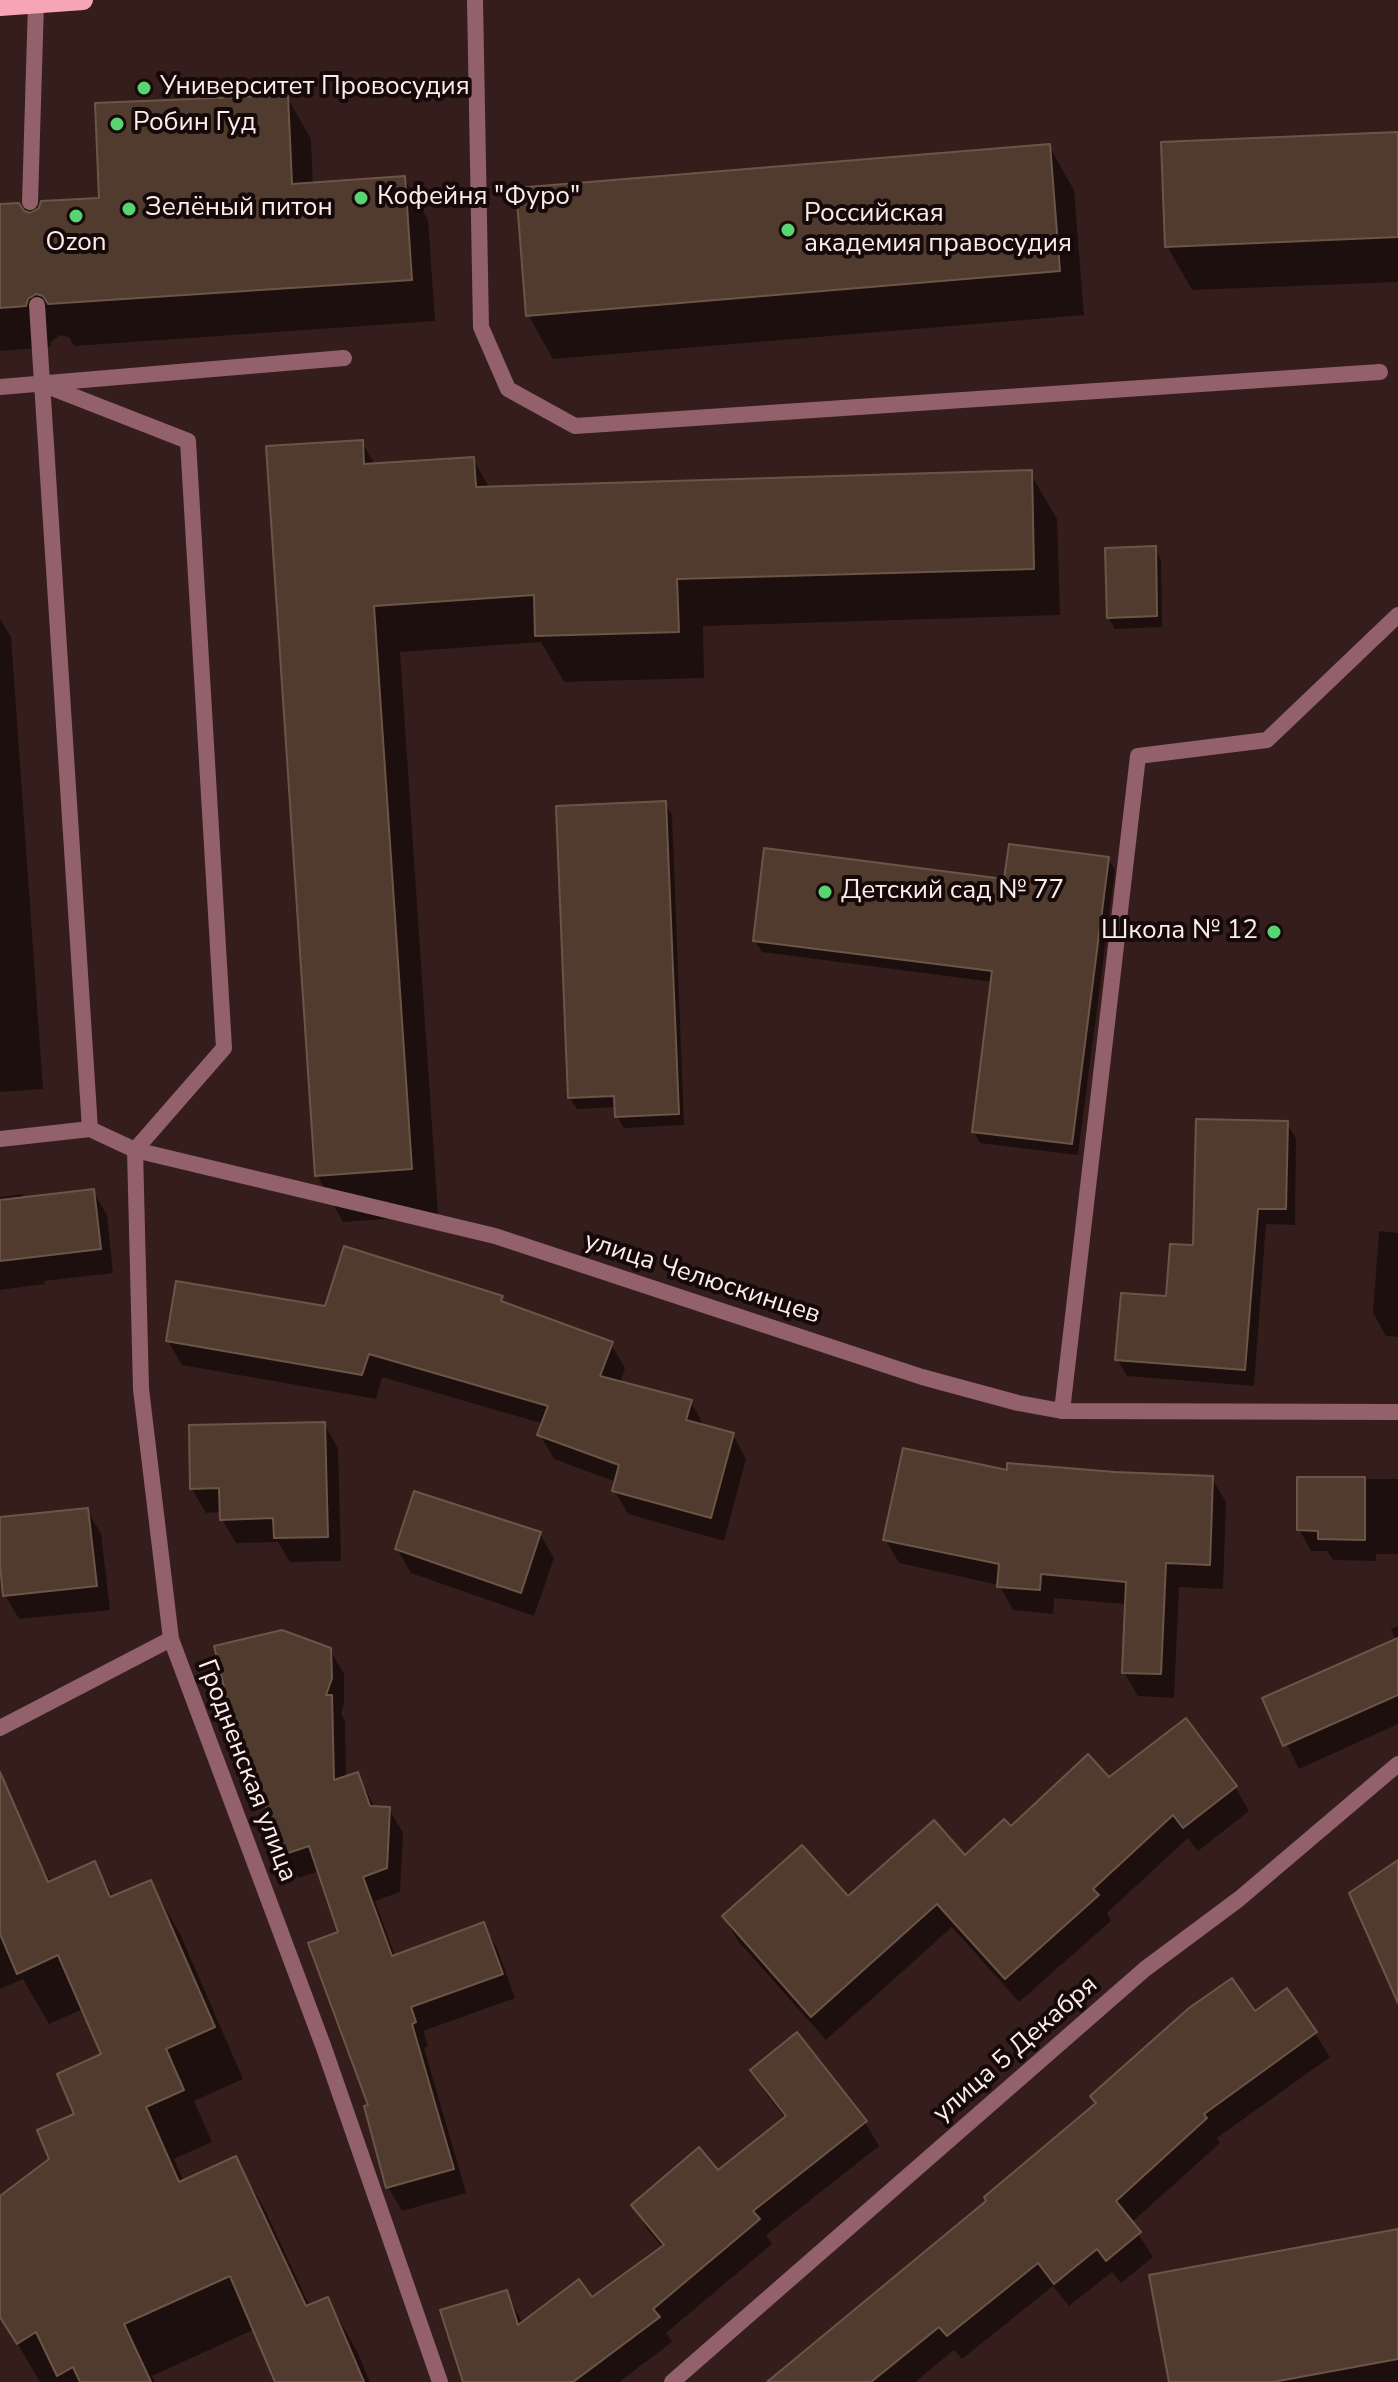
<!DOCTYPE html>
<meta charset="utf-8">
<style>
body{margin:0}
canvas{display:block;background:#341d1a}
</style>
<canvas width="1398" height="2382"></canvas>
<script>
const ctx = document.querySelector('canvas').getContext('2d');
ctx.lineJoin = 'round';
function fillPath(path, color) {
  ctx.fillStyle = color;
  ctx.fill(path, 'evenodd');
}
function stroke(path, color, width, dash) {
  ctx.strokeStyle = color;
  ctx.lineWidth = width;
  ctx.lineCap = dash ? 'butt' : 'round';
  ctx.setLineDash(dash || []);
  ctx.stroke(path);
}
function drawText(font, color, halo, rows, align = 'center') {
  ctx.font = font + ' "Nunito Sans",sans-serif';
  ctx.lineWidth = 8;
  ctx.setLineDash([]);
  ctx.textBaseline = 'middle';
  ctx.strokeStyle = halo;
  ctx.fillStyle = color;
  for (const [text, x, y, turn = 0] of rows) {
    ctx.save();
    ctx.translate(x, y);
    ctx.rotate((+turn || 0) * Math.PI / 180);
    ctx.textAlign = isNaN(turn) ? turn : align;
    if (halo) ctx.strokeText(text, 0, 0);
    ctx.fillText(text, 0, 0);
    ctx.restore();
  }
}
fillPath(new Path2D(`
 M 287,97 L 311,139 L 313,185 L 404,178 L 428,220 L 435,321 L 74,346 L 69,337 L 60,335 L 51,342 L 50,347 L 0,351 L 0,206 L 31,215 L 101,199 Z
 M 1398,134 L 1398,282 L 1192,290 L 1167,246 Z
 M 1049,146 L 1074,190 L 1084,315 L 553,359 L 528,315 Z
 M 362,442 L 375,465 L 473,459 L 490,489 L 1030,473 L 1057,519 L 1060,615 L 703,626 L 704,678 L 564,682 L 541,642 L 400,652 L 438,1215 L 343,1222 L 317,1175 Z
 M 1155,548 L 1161,560 L 1162,627 L 1115,629 L 1108,617 Z
 M 0,619 L 11,637 L 43,1089 L 0,1092 Z
 M 665,803 L 672,815 L 684,1125 L 624,1128 L 617,1116 L 617,1107 L 577,1109 L 570,1098 Z
 M 1108,859 L 1115,870 L 1078,1155 L 980,1143 L 974,1132 L 993,982 L 762,952 L 755,941 Z
 M 1287,1123 L 1296,1139 L 1295,1225 L 1266,1224 L 1254,1386 L 1127,1376 L 1117,1359 L 1168,1298 L 1195,1248 Z
 M 93,1191 L 107,1215 L 113,1273 L 44,1281 L 45,1284 L 0,1290 L 0,1197 L 22,1194 L 25,1199 Z
 M 1379,1231 L 1398,1233 L 1398,1337 L 1386,1336 L 1373,1313 Z
 M 501,1297 L 506,1305 L 611,1344 L 625,1368 L 620,1383 L 691,1402 L 705,1428 L 733,1435 L 746,1459 L 724,1541 L 628,1514 L 614,1490 L 616,1482 L 554,1459 L 540,1435 L 544,1424 L 382,1377 L 376,1399 L 182,1365 L 168,1341 L 326,1309 Z
 M 324,1424 L 338,1448 L 341,1561 L 290,1562 L 278,1542 L 236,1543 L 222,1519 L 222,1512 L 206,1513 L 192,1489 Z
 M 1009,1473 L 1212,1478 L 1226,1502 L 1223,1589 L 1179,1587 L 1174,1698 L 1138,1696 L 1124,1672 L 1127,1604 L 1054,1598 L 1053,1614 L 1013,1610 L 999,1585 L 899,1563 L 885,1539 Z
 M 1299,1479 L 1398,1479 L 1398,1554 L 1376,1554 L 1376,1561 L 1333,1560 L 1327,1551 L 1311,1551 L 1299,1529 Z
 M 87,1510 L 101,1534 L 110,1610 L 19,1619 L 5,1595 L 0,1519 Z
 M 540,1534 L 554,1558 L 534,1616 L 411,1573 L 397,1549 Z
 M 1398,1626 L 1398,1724 L 1299,1769 L 1265,1699 L 1396,1641 L 1391,1629 Z
 M 330,1650 L 344,1674 L 344,1703 L 341,1714 L 345,1721 L 346,1778 L 358,1775 L 375,1808 L 389,1809 L 403,1833 L 400,1892 L 375,1901 L 395,1956 L 483,1924 L 497,1948 L 515,1998 L 423,2031 L 428,2046 L 424,2048 L 466,2193 L 402,2211 L 388,2187 L 370,2106 L 340,1933 L 320,1871 L 298,1878 L 284,1854 L 260,1783 L 258,1784 L 244,1760 Z
 M 1109,1780 L 1235,1787 L 1249,1811 L 1198,1851 L 1188,1838 L 1107,1913 L 1111,1921 L 1019,2002 L 952,1927 L 826,2040 L 738,1941 L 724,1917 L 848,1899 L 964,1858 L 1010,1829 Z
 M 29,1844 L 51,1882 L 94,1864 L 114,1898 L 150,1882 L 180,1934 L 243,2079 L 194,2101 L 212,2142 L 174,2159 L 184,2182 L 235,2158 L 265,2210 L 310,2307 L 327,2299 L 357,2351 L 370,2382 L 278,2382 L 255,2329 L 152,2376 L 155,2382 L 40,2382 L 0,2314 L 0,2198 L 51,2159 L 103,2055 L 83,2009 L 49,2024 L 23,1979 L 0,1989 L 0,1857 Z
 M 1287,1991 L 1330,2057 L 1217,2138 L 1220,2143 L 1131,2223 L 1153,2257 L 1121,2283 L 1112,2272 L 1069,2306 L 1053,2286 L 962,2359 L 954,2350 L 915,2382 L 776,2382 Z
 M 753,2071 L 865,2122 L 879,2146 L 766,2235 L 772,2244 L 666,2333 L 672,2342 L 619,2382 L 465,2382 L 506,2292 L 523,2324 L 592,2300 L 663,2248 L 647,2229 L 633,2205 L 718,2172 L 785,2118 L 767,2095 Z
 M 1398,2231 L 1398,2382 L 1171,2382 Z`), '#0007');
const building = new Path2D(`
 M 288,95 L 292,184 L 405,176 L 412,280 L 48,304 L 43,296 L 36,294 L 28,299 L 26,306 L 0,308 L 0,204 L 19,203 L 24,211 L 30,213 L 39,208 L 41,201 L 99,198 L 95,103 Z
 M 1398,132 L 1398,237 L 1165,247 L 1161,142 Z
 M 1050,144 L 1060,271 L 526,316 L 516,188 Z
 M 363,440 L 364,464 L 474,457 L 476,487 L 1032,470 L 1034,569 L 677,579 L 679,632 L 535,636 L 534,595 L 374,606 L 412,1169 L 315,1176 L 266,446 Z
 M 1156,546 L 1157,616 L 1107,618 L 1105,548 Z
 M 666,801 L 679,1114 L 615,1117 L 614,1096 L 568,1098 L 556,806 Z
 M 1009,844 L 1109,857 L 1072,1144 L 972,1132 L 992,971 L 753,941 L 764,848 L 1004,879 Z
 M 1196,1119 L 1288,1121 L 1286,1209 L 1258,1209 L 1245,1370 L 1115,1360 L 1121,1293 L 1166,1296 L 1170,1244 L 1193,1245 Z
 M 94,1189 L 101,1249 L 0,1261 L 0,1200 Z
 M 344,1246 L 503,1296 L 501,1301 L 613,1342 L 600,1376 L 692,1400 L 686,1420 L 734,1433 L 711,1518 L 612,1491 L 619,1465 L 537,1435 L 548,1406 L 369,1354 L 362,1375 L 166,1341 L 176,1281 L 325,1306 Z
 M 325,1422 L 328,1537 L 274,1538 L 273,1518 L 220,1520 L 219,1488 L 190,1489 L 189,1425 Z
 M 903,1448 L 1007,1470 L 1007,1463 L 1115,1472 L 1213,1476 L 1210,1565 L 1166,1563 L 1161,1674 L 1122,1673 L 1126,1582 L 1041,1574 L 1040,1590 L 997,1587 L 999,1564 L 883,1540 Z
 M 1297,1477 L 1365,1477 L 1365,1540 L 1318,1539 L 1318,1531 L 1297,1530 Z
 M 414,1491 L 541,1532 L 521,1593 L 395,1549 Z
 M 88,1508 L 97,1586 L 3,1596 L 0,1564 L 0,1517 Z
 M 282,1630 L 331,1648 L 332,1678 L 326,1695 L 332,1695 L 334,1780 L 358,1772 L 370,1806 L 390,1807 L 387,1868 L 363,1877 L 392,1956 L 484,1922 L 503,1974 L 411,2007 L 416,2022 L 412,2024 L 454,2169 L 386,2188 L 364,2106 L 368,2105 L 308,1943 L 338,1932 L 309,1846 L 282,1855 L 250,1759 L 242,1761 L 214,1646 Z
 M 1398,1638 L 1398,1695 L 1283,1746 L 1262,1698 Z
 M 1186,1718 L 1237,1786 L 1183,1828 L 1173,1815 L 1093,1889 L 1099,1895 L 1005,1979 L 937,1904 L 811,2017 L 722,1916 L 802,1845 L 848,1896 L 934,1820 L 965,1855 L 1004,1819 L 1011,1826 L 1088,1754 L 1109,1777 Z
 M 0,1772 L 48,1882 L 95,1861 L 110,1897 L 151,1880 L 215,2027 L 166,2049 L 184,2090 L 146,2107 L 179,2182 L 236,2156 L 306,2306 L 328,2297 L 364,2382 L 275,2382 L 230,2276 L 124,2324 L 151,2382 L 80,2382 L 73,2367 L 57,2376 L 36,2332 L 17,2344 L 0,2317 L 0,2196 L 49,2159 L 37,2130 L 74,2114 L 57,2074 L 101,2054 L 58,1955 L 17,1974 L 0,1934 Z
 M 1398,1860 L 1398,2003 L 1349,1893 Z
 M 1232,1978 L 1255,2011 L 1287,1988 L 1317,2032 L 1204,2114 L 1207,2118 L 1116,2201 L 1141,2232 L 1106,2261 L 1097,2249 L 1054,2284 L 1038,2263 L 947,2336 L 939,2327 L 871,2382 L 767,2382 L 986,2201 L 984,2197 L 1096,2103 L 1090,2096 L 1189,2008 Z
 M 797,2032 L 867,2121 L 753,2211 L 760,2219 L 653,2309 L 660,2317 L 573,2382 L 463,2382 L 440,2310 L 507,2290 L 518,2325 L 579,2279 L 592,2297 L 664,2245 L 631,2205 L 699,2147 L 718,2170 L 786,2116 L 750,2070 Z
 M 1398,2229 L 1398,2359 L 1273,2382 L 1169,2382 L 1149,2275 Z`);
fillPath(building, '#513b2e');
stroke(building, '#6c5547', 2);
stroke(new Path2D(`
 M 475,0 L 481,327 L 508,389 L 575,426 L 1380,372
 M 30,202 L 36,3
 M 37,305 L 90,1129
 M 42,384 L 188,441 L 224,1048 L 135,1150
 M 0,387 L 344,358
 M 1062,1411 L 1138,756 L 1267,740 L 1398,615
 M 0,1728 L 171,1639`), '#92616c', 16);
stroke(new Path2D(`
 M 0,1139 L 90,1129 L 135,1150 L 495,1236 L 922,1377 L 1018,1403 L 1062,1411 L 1398,1412
 M 135,1150 L 141,1389 L 171,1639 L 324,2048 L 440,2382
 M 672,2382 L 1145,1969 L 1239,1899 L 1398,1764`), '#92616c', 16);
stroke(new Path2D(`
 M 0,6 L 83,0`), '#f6a4b6', 20);
for (const [x, y, r, color] of [
 [144,88,8,"#58d570"],
 [117,124,8,"#58d570"],
 [361,198,8,"#58d570"],
 [129,209,8,"#58d570"],
 [76,216,8,"#58d570"],
 [788,230,8,"#58d570"],
 [825,892,8,"#58d570"],
 [1274,932,8,"#58d570"]
]) {
  const dot = new Path2D();
  dot.arc(x, y, r, 0, 2 * Math.PI);
  ctx.fillStyle = color;
  ctx.fill(dot);
  stroke(dot, '#150a09', 3);
}
drawText('26px', '#fdedea', '#150a09', [
 ["Университет Провосудия",160,88],
 ["Робин Гуд",133,124],
 ["Кофейня \"Фуро\"",377,198],
 ["Зелёный питон",145,209],
 ["Российская",804,215],
 ["академия правосудия",804,245],
 ["Ozon",76,244,"center"],
 ["Детский сад № 77",841,892],
 ["Школа № 12",1258,932,"right"]
], 'left');
drawText('26px', '#fdedea', '#150a09', [
 ["улица Челюскинцев",702,1279,18],
 ["Гродненская улица",246,1771,69],
 ["улица 5 Декабря",1016,2050,-41]
]);
</script>
